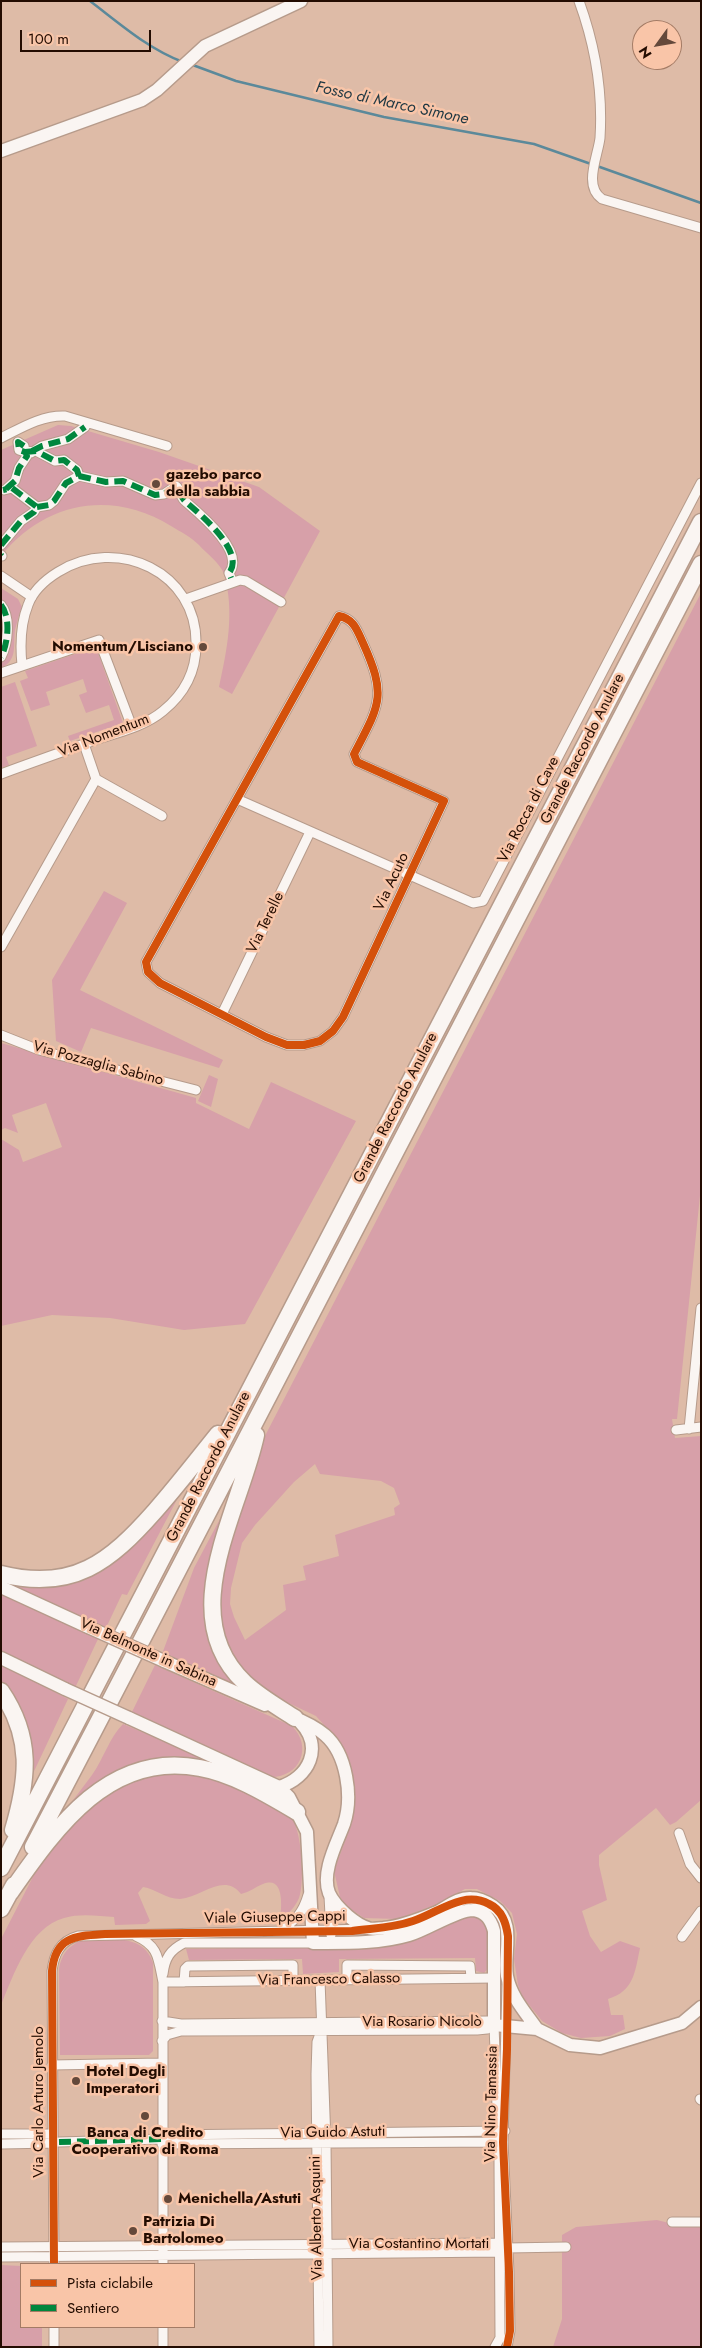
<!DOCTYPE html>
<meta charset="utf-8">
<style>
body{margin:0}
#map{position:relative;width:702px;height:2348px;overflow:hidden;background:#debba7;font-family:Jost,sans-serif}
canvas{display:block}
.frame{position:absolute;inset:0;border:2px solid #230c01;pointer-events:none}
.legend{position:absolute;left:20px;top:2263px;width:175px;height:65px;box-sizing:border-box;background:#f9c5a8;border:1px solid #a37b65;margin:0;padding:6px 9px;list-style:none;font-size:15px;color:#230c01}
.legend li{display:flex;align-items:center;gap:10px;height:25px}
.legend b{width:25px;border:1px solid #a37b65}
.north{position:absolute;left:632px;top:20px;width:50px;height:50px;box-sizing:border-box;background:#f9c5a8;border:1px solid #a37b65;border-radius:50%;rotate:238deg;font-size:14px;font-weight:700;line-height:20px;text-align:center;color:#230c01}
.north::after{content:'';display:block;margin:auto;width:18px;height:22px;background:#64493b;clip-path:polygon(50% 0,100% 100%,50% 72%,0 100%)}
.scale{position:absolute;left:20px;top:30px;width:131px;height:22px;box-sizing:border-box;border:2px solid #230c01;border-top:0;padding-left:6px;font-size:15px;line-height:18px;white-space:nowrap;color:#230c01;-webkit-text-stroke:4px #f9c5a8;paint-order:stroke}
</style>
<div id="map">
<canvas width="702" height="2348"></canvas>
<div class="frame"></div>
<ul class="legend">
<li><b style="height:6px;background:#d4510b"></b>Pista ciclabile</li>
<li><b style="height:6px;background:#00873e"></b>Sentiero</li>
</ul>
<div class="north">N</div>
<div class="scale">100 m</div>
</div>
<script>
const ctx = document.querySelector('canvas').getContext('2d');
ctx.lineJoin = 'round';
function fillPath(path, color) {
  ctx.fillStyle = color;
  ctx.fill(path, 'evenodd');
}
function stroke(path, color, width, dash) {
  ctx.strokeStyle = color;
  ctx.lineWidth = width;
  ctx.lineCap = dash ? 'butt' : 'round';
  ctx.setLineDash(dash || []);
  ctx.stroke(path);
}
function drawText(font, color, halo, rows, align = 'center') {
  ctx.font = font + ' Jost,sans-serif';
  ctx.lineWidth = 5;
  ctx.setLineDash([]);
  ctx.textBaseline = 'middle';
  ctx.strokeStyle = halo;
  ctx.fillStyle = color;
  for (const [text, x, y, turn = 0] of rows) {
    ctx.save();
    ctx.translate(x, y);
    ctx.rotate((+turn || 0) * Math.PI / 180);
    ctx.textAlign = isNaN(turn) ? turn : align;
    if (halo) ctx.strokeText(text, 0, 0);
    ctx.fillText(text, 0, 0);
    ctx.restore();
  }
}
fillPath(new Path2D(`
 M 58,425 L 71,426 L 159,452 L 259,487 L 320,531 L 232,694 L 219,687 C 227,650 235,612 224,574 C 221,564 206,553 199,545 C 191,537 181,532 171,526 C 112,489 44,502 1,556 L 1,450 Z
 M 1,588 L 18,599 L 22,607 C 19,615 17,622 15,630 C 13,646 18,660 1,668 Z
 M 701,593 L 701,1186 L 677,1419 L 672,1419 L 675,1438 L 701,1436 L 701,1800 L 676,1822 L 670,1825 L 656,1808 L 599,1855 L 599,1865 L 607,1900 L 582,1911 L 590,1936 L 601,1952 L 620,1941 L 640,1948 C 635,1972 634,1991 608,1999 L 611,2015 L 623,2015 L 625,2029 L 610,2036 L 581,2038 L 562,2033 L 542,2021 L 522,1996 L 518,1985 L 514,1959 L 517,1934 L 512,1913 L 500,1901 L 477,1889 L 465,1889 L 435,1905 L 397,1919 L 364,1918 L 346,1906 L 340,1897 L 334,1871 L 352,1822 L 354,1804 L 335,1737 L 316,1716 L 261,1690 L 231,1659 L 214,1606 L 249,1471 L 267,1432 ZM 315,1464 L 320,1474 L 381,1481 L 394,1488 L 400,1504 L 394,1508 L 395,1515 L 335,1535 L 339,1556 L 303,1566 L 306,1580 L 283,1585 L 286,1610 L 245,1640 L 234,1617 L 230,1604 L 231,1588 L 242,1543 L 255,1525 L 294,1482 Z
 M 96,647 L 123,723 L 70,741 L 68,736 L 114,720 L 109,705 L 86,713 L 79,695 L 87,692 L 83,679 L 46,692 L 50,705 L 31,711 L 20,681 L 28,678 L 25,671 Z
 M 15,682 L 37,746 L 6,757 L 9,765 L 1,768 L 1,687 Z
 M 104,891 L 127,903 L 80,990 L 223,1060 L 219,1068 L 91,1028 L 81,1052 L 56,1041 L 52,980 Z
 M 1,1043 L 196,1098 L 196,1103 L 249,1129 L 271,1082 L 356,1121 L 245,1324 L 184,1330 L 110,1318 L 52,1315 L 1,1326 L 1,1139 L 19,1150 L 23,1162 L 62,1147 L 46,1103 L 12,1115 L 18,1133 L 5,1128 L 1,1130 Z
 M 209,1075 L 218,1079 L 211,1107 L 198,1101 Z
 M 183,1488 L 127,1595 L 122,1594 L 106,1628 L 1,1581 L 86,1574 Z
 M 221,1517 L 223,1518 C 216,1545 196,1596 208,1622 C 219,1647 237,1671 252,1694 L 162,1654 L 194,1568 Z
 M 1,1594 L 98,1639 L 75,1688 L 1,1651 Z
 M 1,1664 L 68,1699 L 29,1782 L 1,1684 Z
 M 155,1665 L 292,1726 C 313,1747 300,1777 271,1777 L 131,1714 Z
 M 123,1724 L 210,1761 L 210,1764 L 181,1762 L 68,1807 C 76,1796 84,1786 92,1775 C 104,1758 109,1738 123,1724 Z
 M 181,1773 C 187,1773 195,1772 200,1773 C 222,1779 275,1801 290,1816 C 302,1827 305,1883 299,1898 C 295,1908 287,1914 280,1922 C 281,1910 286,1875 263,1884 C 255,1887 250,1892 241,1894 C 224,1872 202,1897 180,1899 C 166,1899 156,1889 143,1887 L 138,1893 L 150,1921 L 146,1924 L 115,1925 L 114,1917 C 99,1916 80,1913 64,1918 C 29,1928 14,1974 1,2005 L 1,1939 L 38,1867 L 77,1816 L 127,1782 L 154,1775 Z
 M 474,1917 C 494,1924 489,1950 489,1967 L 484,1973 L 476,1971 L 475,1958 L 339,1959 L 339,1972 L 303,1974 L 302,1959 L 189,1960 L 186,1949 L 370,1946 L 419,1938 L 464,1918 Z
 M 82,1940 C 107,1940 143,1932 153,1963 L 153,2051 L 149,2055 L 60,2055 L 59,1968 C 62,1954 68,1946 82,1940 Z
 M 657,2220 L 685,2227 L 701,2226 L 701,2347 L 553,2347 L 562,2319 L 562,2235 L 576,2227 Z
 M 1,2265 L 21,2266 L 21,2327 L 42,2327 L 42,2347 L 1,2347 Z`), '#d7a0a9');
stroke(new Path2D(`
 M 90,1 C 119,23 148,49 183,62
 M 190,64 L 236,81 L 384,117 L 534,144 L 591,164
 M 597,166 L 701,203`), '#5b899a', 2.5);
const street = new Path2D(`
 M 579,1 C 595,45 603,91 600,138 C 598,156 583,186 602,199 L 701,228
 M 1,438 C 21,428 42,415 65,416 L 167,446
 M 31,453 L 42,446 L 68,439 L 85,427
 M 79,476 L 106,482 L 123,481 L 155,495 L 164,494 L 176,486 C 181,490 180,498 186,502 C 200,514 246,552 229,573 L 231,578
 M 6,489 L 15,481 L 19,468 L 27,456 L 25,452 L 19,450 L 18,442 L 24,446 L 25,452 L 36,451 L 55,461 L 64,460 L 77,470 L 79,476 L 66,483 L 54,501 L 49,505 L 37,507
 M 1,545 L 21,521 L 34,512 L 37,507 L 12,488 L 4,490
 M 1,555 L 2,556
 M 1,576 L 32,597
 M 186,599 L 240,580 L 246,581 L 281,602
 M 1,605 C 11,617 8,644 1,657
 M 339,616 C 354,619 357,630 363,643 C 387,696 380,704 354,754 L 357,762 L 444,801 L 343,1017 L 333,1031 L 320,1041 L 304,1045 L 287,1045 L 266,1037 L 160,983 L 148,972 L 146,962 Z
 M 1,673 L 99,640 L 132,727
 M 84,744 L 96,779 L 162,816
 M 1,774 C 33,762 65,751 98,739 C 120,732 145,726 163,711 C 184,694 196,672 196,645 C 198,572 117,535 58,572 C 45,580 33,591 28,605 C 20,625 20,645 22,665
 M 237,799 L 473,903 L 483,901 L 701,483
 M 1,947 L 96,779
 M 222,1014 L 310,832
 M 1,1035 L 39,1050 L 196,1090
 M 689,1429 L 701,1308
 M 676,1430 L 701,1427
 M 679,1833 L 690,1864 L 701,1878
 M 329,1896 L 331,1935
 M 280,1931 C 295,1921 303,1913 308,1895
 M 136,1936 C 159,1946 158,1959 163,1982 L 163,2264
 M 682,1937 L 701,1911
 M 163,1974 C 165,1958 170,1950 184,1943 L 313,1943
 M 347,1979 L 347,1965 L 470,1966 L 471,1978
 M 320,1980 L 326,2142 L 328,2347
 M 163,1982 L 495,1978
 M 184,1982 L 185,1969 L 188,1966 L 293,1965 L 293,1980
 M 162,2021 L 181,2024 L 488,2021 L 494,2025
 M 494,2025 L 499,2161 L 500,2338 L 495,2347
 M 162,2041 L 167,2035 L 181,2031 L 477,2030 L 487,2029 L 494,2025
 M 52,2065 L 161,2063
 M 700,2099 L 701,2100
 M 1,2134 L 53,2134
 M 162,2135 L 505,2131
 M 59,2142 L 162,2139
 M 1,2144 L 53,2143
 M 162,2144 L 503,2142
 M 672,2222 L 701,2222
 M 1,2247 L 499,2243 L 507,2248
 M 1,2257 L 499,2252 L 507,2248 L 566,2247
 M 54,2264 L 52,1971 C 54,1954 60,1941 78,1936 L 368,1929
 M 54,2327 L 54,2347
 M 163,2327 L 163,2347
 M 319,2347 L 316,2074 L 317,2042 L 321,2031
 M 507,2347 L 510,2331 L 509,2272 L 503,2142 L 507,1984`);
const secondary = new Path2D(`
 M 1,151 L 142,100 L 157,90 L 205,46 L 301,1
 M 1,1587 L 88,1627
 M 1,1658 L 65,1689
 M 164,1661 L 265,1705
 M 288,1715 C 301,1720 315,1726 325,1735 C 347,1754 353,1797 344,1824 C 337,1843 321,1872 329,1893 C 333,1902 341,1910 348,1916 C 354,1921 361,1926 368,1928 C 372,1930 378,1928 383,1928 C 400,1927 420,1919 437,1912 C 447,1907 459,1897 471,1898 C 478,1898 487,1902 493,1906 C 517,1922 503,1953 507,1976 C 511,1997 526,2013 537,2029
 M 129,1718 L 279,1787 L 289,1797 L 307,1832 L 313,1943 C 345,1943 378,1944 409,1935 C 427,1930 458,1909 474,1910 C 486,1912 491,1920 494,1931 L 494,2025 L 537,2029 L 570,2045 L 600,2048 L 682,2023 L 701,2007
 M 279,1787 C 309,1778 324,1747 300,1722`);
const highway = new Path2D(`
 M 256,1435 C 240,1511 173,1616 245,1683 C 260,1697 278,1707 295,1718
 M 1,1574 C 73,1592 110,1562 155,1511 C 177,1486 197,1460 218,1434
 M 1,1691 C 33,1738 28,1779 13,1830
 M 91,1695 L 701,522
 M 109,1703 L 701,564
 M 33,1847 L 103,1713
 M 1,1868 L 85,1706
 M 10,1893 C 55,1829 109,1750 200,1768 C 234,1774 268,1795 297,1812
 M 1,1909 L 14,1885`);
stroke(street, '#b69b8b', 11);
stroke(secondary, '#b69b8b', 15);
stroke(highway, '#b69b8b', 19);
stroke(street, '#faf5f2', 9);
stroke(secondary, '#faf5f2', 12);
stroke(highway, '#faf5f2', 16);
const secondaryBridge = new Path2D(`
 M 88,1627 L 164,1661
 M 65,1689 L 129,1718`);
stroke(secondaryBridge, '#b69b8b', 15, []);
stroke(secondaryBridge, '#faf5f2', 12);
stroke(new Path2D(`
 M 32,451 L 42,446 L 68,439 L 85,427
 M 79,476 L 106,482 L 123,481 L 155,495 L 164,494 L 176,486 C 181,490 180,498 186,502 C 200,514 246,552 229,573 L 231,578
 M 6,489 L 15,481 L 19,468 L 27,456 L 25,452 L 19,450 L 18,442 L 24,446 L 25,452 L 36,451 L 55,461 L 64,460 L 77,470 L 79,476 L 66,483 L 54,501 L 49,505 L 37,507
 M 1,545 L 21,521 L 34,512 L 37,507 L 12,488 L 3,490
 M 1,555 L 2,556
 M 1,605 C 11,617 8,644 1,657
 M 59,2142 L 162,2139`), '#00873e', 6, [12, 6]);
stroke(new Path2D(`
 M 339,616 C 354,619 357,630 363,643 C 387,696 380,704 354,754 L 357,762 L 444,801 L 343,1017 L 333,1031 L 320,1041 L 304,1045 L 287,1045 L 266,1037 L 160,983 L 148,972 L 146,962 Z
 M 54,2264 L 52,1971 C 55,1936 76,1936 105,1934 L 352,1931 C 374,1928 393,1928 413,1921 C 438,1913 463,1890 489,1904 C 502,1910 506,1923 508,1936 L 507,2049 L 503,2142 L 509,2272 L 510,2331 L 507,2347`), '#d4510b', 8);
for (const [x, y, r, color] of [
 [156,484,5,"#64493b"],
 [203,647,5,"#64493b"],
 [76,2081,5,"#64493b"],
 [145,2116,5,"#64493b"],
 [168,2199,5,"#64493b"],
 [133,2231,5,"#64493b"]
]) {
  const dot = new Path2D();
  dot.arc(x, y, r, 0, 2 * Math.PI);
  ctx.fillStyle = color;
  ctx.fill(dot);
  stroke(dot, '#f9c5a8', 2);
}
drawText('bold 15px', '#230c01', '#f9c5a8', [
 ["gazebo parco",166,475],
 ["della sabbia",166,492],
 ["Nomentum/Lisciano",193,647,"right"],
 ["Hotel Degli",86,2072],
 ["Imperatori",86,2089],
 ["Banca di Credito",145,2133,"center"],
 ["Cooperativo di Roma",145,2150,"center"],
 ["Menichella/Astuti",178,2199],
 ["Patrizia Di",143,2222],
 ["Bartolomeo",143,2239]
], 'left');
drawText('15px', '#230c01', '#f9c5a8', [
 ["Via Nomentum",104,736,-21],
 ["Grande Raccordo Anulare",583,749,-63],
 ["Via Rocca di Cave",529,810,-63],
 ["Via Acuto",392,882,-65],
 ["Via Terelle",266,923,-64],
 ["Via Pozzaglia Sabino",98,1064,15],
 ["Grande Raccordo Anulare",396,1108,-63],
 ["Grande Raccordo Anulare",209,1467,-63],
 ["Via Belmonte in Sabina",148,1653,24],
 ["Viale Giuseppe Cappi",275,1918,-1],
 ["Via Francesco Calasso",329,1980,-1],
 ["Via Rosario Nicolò",422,2022],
 ["Via Carlo Arturo Jemolo",39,2102,-90],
 ["Via Nino Tamassia",492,2104,-89],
 ["Via Guido Astuti",333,2133,-1],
 ["Via Alberto Asquini",317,2218,-91],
 ["Via Costantino Mortati",419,2244]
]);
drawText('italic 16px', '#1f3843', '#f9c5a8', [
 ["Fosso di Marco Simone",392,104,12]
]);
</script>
